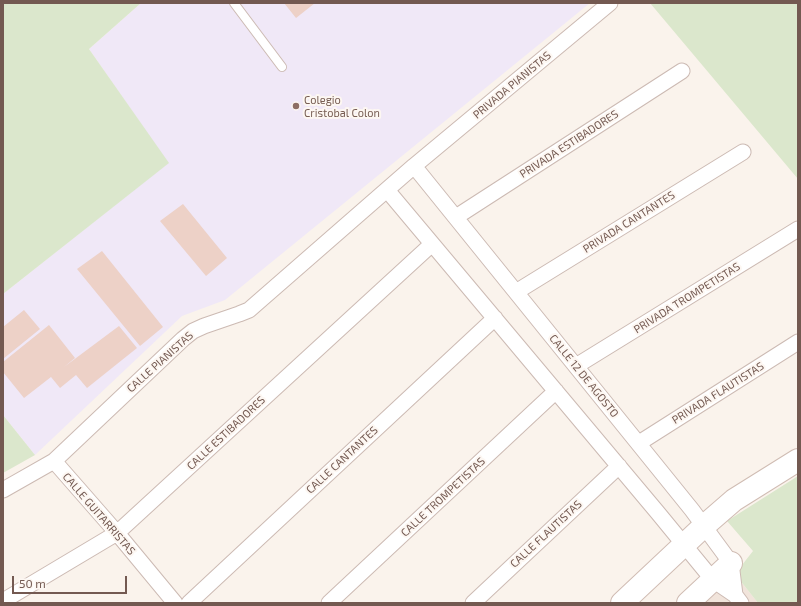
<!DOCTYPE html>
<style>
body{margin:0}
#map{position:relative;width:801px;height:606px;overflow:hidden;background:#faf3ec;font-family:"Exo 2",sans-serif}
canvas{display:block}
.frame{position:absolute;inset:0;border:4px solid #735951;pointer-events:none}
.scale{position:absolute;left:12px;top:576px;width:115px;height:18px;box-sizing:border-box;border:2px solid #735951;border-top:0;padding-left:5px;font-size:12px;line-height:14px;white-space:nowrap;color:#735951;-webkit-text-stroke:3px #fdf7f2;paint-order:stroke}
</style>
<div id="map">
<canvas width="801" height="606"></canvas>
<div class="frame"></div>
<div class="scale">50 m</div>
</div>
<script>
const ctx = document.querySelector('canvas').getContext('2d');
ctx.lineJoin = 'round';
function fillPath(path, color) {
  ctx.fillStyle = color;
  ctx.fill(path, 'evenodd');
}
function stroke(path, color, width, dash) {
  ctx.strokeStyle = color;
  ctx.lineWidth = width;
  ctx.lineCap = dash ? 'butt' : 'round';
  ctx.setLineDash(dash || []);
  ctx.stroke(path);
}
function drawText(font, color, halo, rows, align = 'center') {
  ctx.font = font + ' "Exo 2",sans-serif';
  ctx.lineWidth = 4;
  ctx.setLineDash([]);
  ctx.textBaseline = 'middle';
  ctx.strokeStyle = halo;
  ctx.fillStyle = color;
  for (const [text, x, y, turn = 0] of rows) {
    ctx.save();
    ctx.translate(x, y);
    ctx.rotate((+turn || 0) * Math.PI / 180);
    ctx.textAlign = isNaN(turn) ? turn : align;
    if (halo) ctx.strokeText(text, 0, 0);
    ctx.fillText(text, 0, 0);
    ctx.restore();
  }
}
fillPath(new Path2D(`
 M 735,574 L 758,603 L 704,603 Z`), '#f1e4db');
fillPath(new Path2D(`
 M 141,3 L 590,3 L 225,300 L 182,316 L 35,455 L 3,415 L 3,294 L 168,163 L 89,49 Z`), '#f0e8f7');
fillPath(new Path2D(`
 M 3,3 L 141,3 L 89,49 L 169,163 L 3,294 Z
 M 650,3 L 798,3 L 798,179 Z
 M 3,415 L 35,455 L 3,473 Z
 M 798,476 L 798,603 L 758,603 L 735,574 L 753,551 L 727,521 Z`), '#dbe7cc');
fillPath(new Path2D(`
 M 284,3 L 315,3 L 296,18 Z
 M 183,204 L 227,258 L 206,276 L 160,221 Z
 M 102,251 L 163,327 L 140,346 L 77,269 Z
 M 24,310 L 40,329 L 3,359 L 3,327 Z
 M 49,325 L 75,358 L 64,367 L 119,326 L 137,348 L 87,388 L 76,375 L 60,388 L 51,377 L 24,398 L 3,372 L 3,362 Z`), '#edd1c7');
const lane = new Path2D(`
 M 234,3 L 282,67`);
const street = new Path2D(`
 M 414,166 L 692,510 L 731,563 L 735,595
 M 387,190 L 658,513 L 713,580 L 735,595 L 741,603
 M 456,217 L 682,71
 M 516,292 L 743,152
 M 576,366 L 798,229
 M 639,443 L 798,342
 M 54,461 L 117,533 L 175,603
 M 3,490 L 54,461 L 183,339 L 193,331 L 204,326 L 239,314 L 249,310 L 257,303 L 414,166 L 610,3
 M 3,601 L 117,533 L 432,244
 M 189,603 L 495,318
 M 329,603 L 556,391
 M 473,603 L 619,466`);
const secondary = new Path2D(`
 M 622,603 L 704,526 L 734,500 L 798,460
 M 688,603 L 731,563`);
stroke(lane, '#ccbab3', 10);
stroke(street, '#ccbab3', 17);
stroke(secondary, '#d0bcb3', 24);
stroke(lane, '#fff', 8);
stroke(street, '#fff', 15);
stroke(secondary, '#fff', 22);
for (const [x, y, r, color] of [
 [296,106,4,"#8d6e63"]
]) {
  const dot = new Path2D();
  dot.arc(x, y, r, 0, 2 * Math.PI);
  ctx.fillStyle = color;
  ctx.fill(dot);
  stroke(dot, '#fdf7f2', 1.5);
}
drawText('11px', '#735951', '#fdf7f2', [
 ["PRIVADA PIANISTAS",512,85,-40],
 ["PRIVADA ESTIBADORES",569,144,-33],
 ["PRIVADA CANTANTES",629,222,-32],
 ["PRIVADA TROMPETISTAS",687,298,-32],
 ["CALLE PIANISTAS",160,362,-42],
 ["CALLE 12 DE AGOSTO",584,376,51],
 ["PRIVADA FLAUTISTAS",718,393,-32],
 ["CALLE ESTIBADORES",226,433,-43],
 ["CALLE CANTANTES",342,460,-43],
 ["CALLE TROMPETISTAS",443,497,-43],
 ["CALLE GUITARRISTAS",99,514,49],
 ["CALLE FLAUTISTAS",546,534,-43]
]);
drawText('11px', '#785e54', '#fdf7f2', [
 ["Colegio",304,100],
 ["Cristobal Colon",304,113]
], 'left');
</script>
